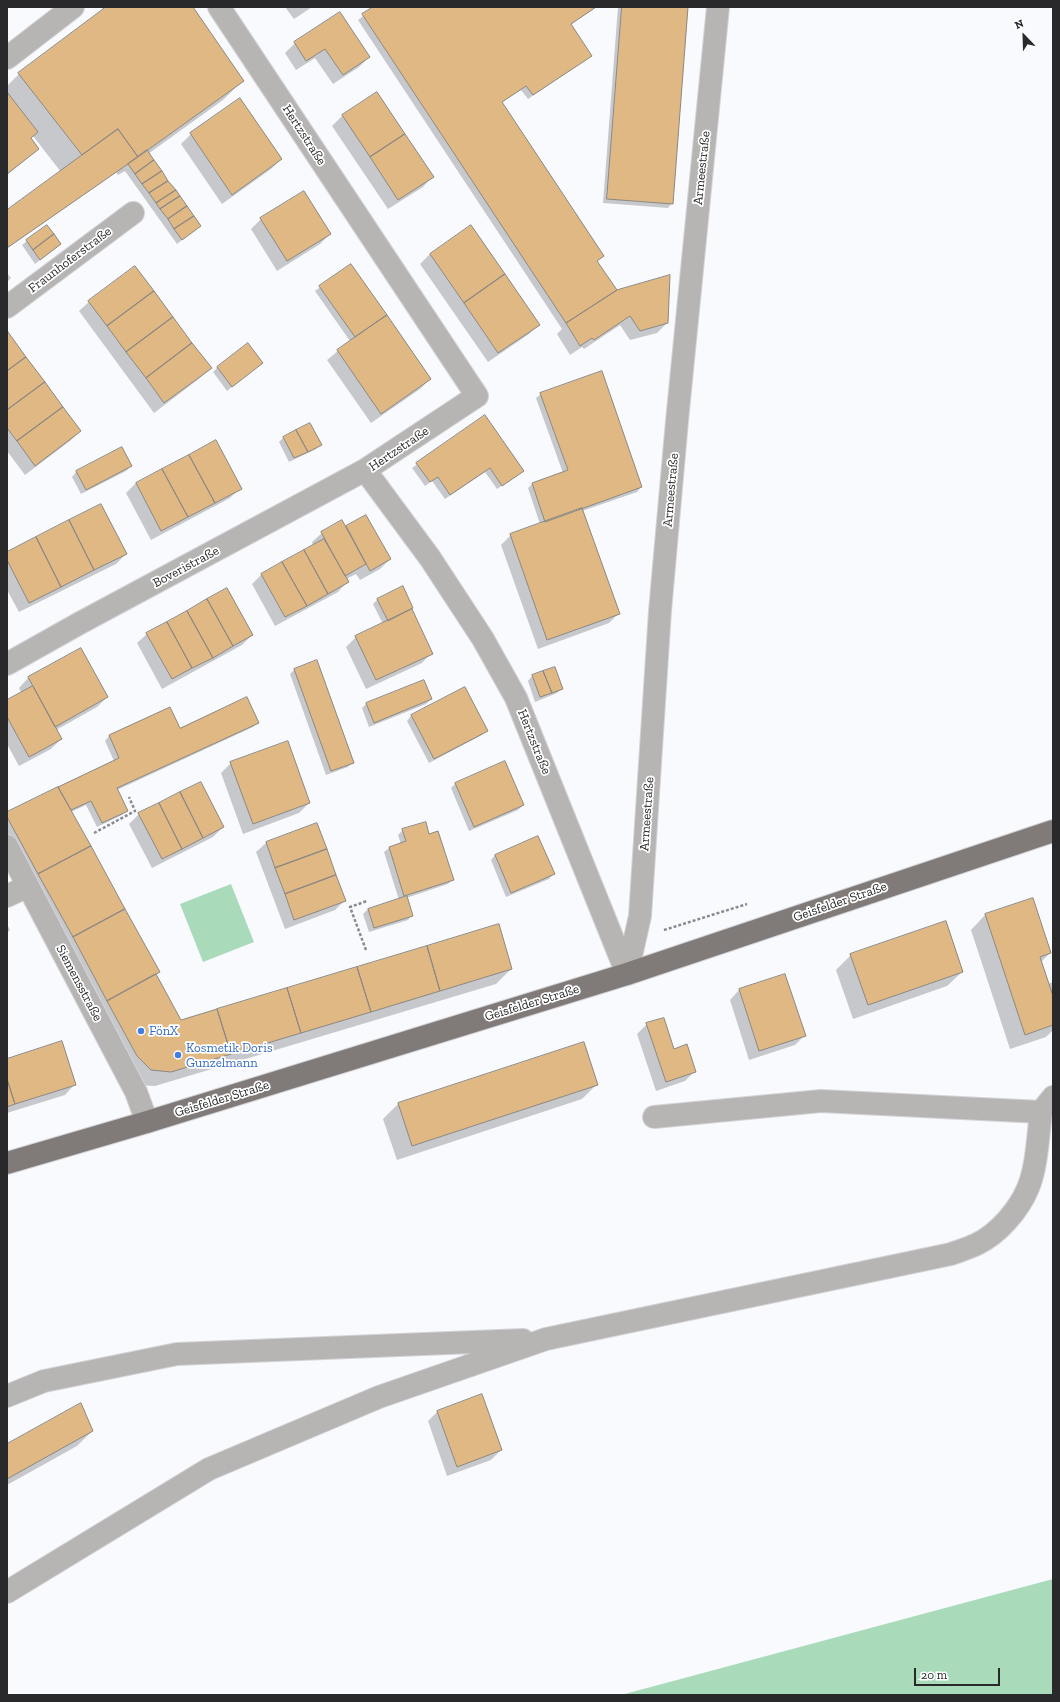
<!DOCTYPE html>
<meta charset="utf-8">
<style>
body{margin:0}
#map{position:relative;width:1060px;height:1702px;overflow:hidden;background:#f9fafe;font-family:"Zilla Slab",serif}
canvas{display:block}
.frame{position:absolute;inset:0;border:8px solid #29292b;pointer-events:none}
.north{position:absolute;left:1004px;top:16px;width:40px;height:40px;-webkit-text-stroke:3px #fff;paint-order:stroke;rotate:337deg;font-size:11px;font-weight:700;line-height:16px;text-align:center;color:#29292b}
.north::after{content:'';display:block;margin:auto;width:14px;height:18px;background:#29292b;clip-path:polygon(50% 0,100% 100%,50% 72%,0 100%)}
.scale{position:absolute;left:914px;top:1668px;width:86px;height:18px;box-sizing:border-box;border:2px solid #29292b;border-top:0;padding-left:5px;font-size:12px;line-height:14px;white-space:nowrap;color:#29292b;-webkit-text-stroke:3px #fff;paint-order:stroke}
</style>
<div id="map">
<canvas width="1060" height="1702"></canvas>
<div class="frame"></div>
<div class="north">N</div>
<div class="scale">20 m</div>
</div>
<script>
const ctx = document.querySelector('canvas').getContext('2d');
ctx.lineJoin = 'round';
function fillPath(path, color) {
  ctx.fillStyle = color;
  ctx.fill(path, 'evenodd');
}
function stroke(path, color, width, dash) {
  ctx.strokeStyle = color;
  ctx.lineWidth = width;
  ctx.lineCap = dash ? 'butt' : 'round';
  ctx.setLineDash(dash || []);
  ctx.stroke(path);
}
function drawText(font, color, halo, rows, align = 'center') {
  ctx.font = font + ' "Zilla Slab",serif';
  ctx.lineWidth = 3.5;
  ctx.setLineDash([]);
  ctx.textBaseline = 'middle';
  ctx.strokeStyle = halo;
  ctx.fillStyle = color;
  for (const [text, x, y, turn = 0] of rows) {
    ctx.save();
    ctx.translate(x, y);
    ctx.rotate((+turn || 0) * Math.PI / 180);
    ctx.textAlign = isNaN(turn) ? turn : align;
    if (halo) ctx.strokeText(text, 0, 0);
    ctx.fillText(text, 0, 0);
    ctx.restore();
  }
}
fillPath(new Path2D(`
 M 231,884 L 254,942 L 203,962 L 180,904 Z
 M 1053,1579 L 1053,1695 L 621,1695 Z`), '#a9dbbb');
fillPath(new Path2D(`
 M 107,7 L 192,7 L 242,81 L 223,100 L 148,154 L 200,226 L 177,244 L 125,171 L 118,175 L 116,172 L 7,248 L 7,211 L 61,172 L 33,136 L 30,139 L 38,149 L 7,175 L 7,86 L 19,74 Z
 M 285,7 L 312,7 L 294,19 Z
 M 375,7 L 597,7 L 570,25 L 591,56 L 528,99 L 521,90 L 501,103 L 603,256 L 597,261 L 616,291 L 667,323 L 657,333 L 630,340 L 620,325 L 584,349 L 582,347 L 570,355 L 557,334 L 562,329 L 358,20 Z
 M 618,7 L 687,7 L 672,203 L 668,208 L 603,203 Z
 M 295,43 L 369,57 L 359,67 L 333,84 L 315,58 L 296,70 L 285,53 Z
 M 377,93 L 432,177 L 423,187 L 388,209 L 332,126 L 342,116 Z
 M 239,99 L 281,159 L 271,169 L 222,204 L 181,144 L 191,134 Z
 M 304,192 L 330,234 L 320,244 L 277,271 L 251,229 L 261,219 Z
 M 27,241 L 60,244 L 35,264 L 22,245 Z
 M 430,254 L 539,324 L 529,334 L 488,362 L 420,264 Z
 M 350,265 L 430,379 L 420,389 L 371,423 L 327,360 L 350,341 L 315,291 Z
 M 7,273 L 11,278 L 7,282 Z
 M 89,302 L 210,368 L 200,378 L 154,413 L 79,311 Z
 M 7,334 L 80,431 L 70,441 L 25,475 L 7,451 Z
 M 262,363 L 227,391 L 213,372 L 218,367 Z
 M 541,394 L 641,487 L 637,492 L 582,511 L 619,613 L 609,623 L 538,649 L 501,545 L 511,535 L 540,524 L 528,488 L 532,484 L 563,473 L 536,398 Z
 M 485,417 L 518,475 L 497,489 L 485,472 L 445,499 L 432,481 L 425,486 L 412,468 Z
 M 310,424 L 321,444 L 316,449 L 289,462 L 279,442 L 283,438 Z
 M 122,449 L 131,466 L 126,471 L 81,494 L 72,477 L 76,472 Z
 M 136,483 L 240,488 L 230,498 L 151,540 L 126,493 Z
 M 366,516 L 390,559 L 380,569 L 360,580 L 356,574 L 346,579 L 347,582 L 338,592 L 275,626 L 252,584 L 262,574 L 313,546 L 312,542 L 322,533 L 345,528 Z
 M 7,553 L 126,554 L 116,564 L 19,612 L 7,590 Z
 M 378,599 L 412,608 L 411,609 L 431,653 L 422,663 L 366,689 L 346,647 L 356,637 L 383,624 L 373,604 Z
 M 147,634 L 252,635 L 242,645 L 162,689 L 137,643 Z
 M 80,649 L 107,697 L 97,707 L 56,730 L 61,739 L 51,749 L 19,766 L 7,744 L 7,702 L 22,694 L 19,688 L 28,678 Z
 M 554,668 L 562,689 L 557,693 L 535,702 L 528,681 L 532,676 Z
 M 294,670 L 353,762 L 348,767 L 326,775 L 290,674 Z
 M 424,681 L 431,699 L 426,704 L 369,727 L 362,708 L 366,704 Z
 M 465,689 L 486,731 L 482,735 L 429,763 L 407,721 L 411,716 Z
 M 170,709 L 179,730 L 258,722 L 253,727 L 117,790 L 126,810 L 122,815 L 97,827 L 86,805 L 71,812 L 159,972 L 155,975 L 180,1021 L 511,969 L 496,984 L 155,1086 L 136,1085 L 7,858 L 7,813 L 114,761 L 105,741 L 109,736 Z
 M 231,763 L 309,803 L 299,813 L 243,834 L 221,773 Z
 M 456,783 L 523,805 L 518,810 L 469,831 L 451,788 Z
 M 139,814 L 223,827 L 213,837 L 152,868 L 129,824 Z
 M 403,830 L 429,835 L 452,880 L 448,884 L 406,898 L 412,915 L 408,920 L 369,932 L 363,914 L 368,909 L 399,900 L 384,852 L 389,848 L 401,844 L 398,835 Z
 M 266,843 L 345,900 L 335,910 L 285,929 L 256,852 Z
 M 495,855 L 553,874 L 549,879 L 506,897 L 491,860 Z
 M 1033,899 L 1050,953 L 1041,962 L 1048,984 L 1053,982 L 1053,1030 L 1046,1037 L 1010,1049 L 971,930 L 985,915 Z
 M 7,924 L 10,930 L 7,933 Z
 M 851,955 L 962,972 L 947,986 L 853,1019 L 836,970 Z
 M 739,990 L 805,1035 L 795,1045 L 749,1060 L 730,1000 Z
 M 647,1024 L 695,1071 L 685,1081 L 656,1091 L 637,1034 Z
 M 583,1043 L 597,1084 L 582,1099 L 397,1160 L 383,1119 L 398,1104 Z
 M 7,1060 L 74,1085 L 65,1095 L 7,1113 Z
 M 438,1411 L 501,1450 L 491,1460 L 447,1476 L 428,1421 Z
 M 92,1431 L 77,1446 L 7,1485 L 7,1445 Z`), '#0003');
const building = new Path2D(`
 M 106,7 L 193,7 L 244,81 L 138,157 L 118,129 L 82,155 L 18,73 Z
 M 373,7 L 596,7 L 571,24 L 592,56 L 533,95 L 526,86 L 502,102 L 604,256 L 597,261 L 617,290 L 566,323 L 362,14 Z
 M 622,7 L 688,7 L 673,204 L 607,199 Z
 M 340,12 L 370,57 L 343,75 L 325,49 L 306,61 L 294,42 Z
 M 7,92 L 38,132 L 31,138 L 39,149 L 7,174 Z
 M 377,92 L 405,134 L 370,157 L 342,115 Z
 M 240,98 L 282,159 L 232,195 L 190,133 Z
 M 118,129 L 138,157 L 7,248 L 7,210 Z
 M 405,134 L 434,177 L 398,200 L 370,157 Z
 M 147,150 L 154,160 L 135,174 L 128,164 Z
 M 154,160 L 162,171 L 142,184 L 135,174 Z
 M 162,171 L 168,181 L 149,193 L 142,184 Z
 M 168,181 L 176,190 L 156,203 L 149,193 Z
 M 176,190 L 180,196 L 160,209 L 156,203 Z
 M 304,191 L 331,234 L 287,261 L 260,218 Z
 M 180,196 L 187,206 L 168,219 L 160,209 Z
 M 187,206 L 194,216 L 174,229 L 168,219 Z
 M 194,216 L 201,226 L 182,240 L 174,229 Z
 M 47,225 L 54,234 L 33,250 L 26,240 Z
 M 471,225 L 505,274 L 464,303 L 430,254 Z
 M 54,234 L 61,244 L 40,260 L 33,250 Z
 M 351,264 L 387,315 L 355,337 L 319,286 Z
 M 135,266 L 154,291 L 107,326 L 88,301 Z
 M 505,274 L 540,325 L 498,353 L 464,303 Z
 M 670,275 L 668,323 L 640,331 L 630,316 L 594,340 L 592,338 L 580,346 L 566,323 L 617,290 Z
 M 154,291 L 173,317 L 126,352 L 107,326 Z
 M 387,315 L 431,379 L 381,414 L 337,350 Z
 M 173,317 L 192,343 L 146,378 L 126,352 Z
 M 8,332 L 26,357 L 7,371 L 7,333 Z
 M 192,343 L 212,368 L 164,403 L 146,378 Z
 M 248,343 L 263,363 L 232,387 L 217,367 Z
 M 26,357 L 45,382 L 7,410 L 7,371 Z
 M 602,371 L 642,487 L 545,522 L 532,483 L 568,470 L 540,393 Z
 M 45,382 L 63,407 L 17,441 L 7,428 L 7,410 Z
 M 63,407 L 81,431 L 35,466 L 17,441 Z
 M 485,415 L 524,471 L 502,486 L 490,468 L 450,495 L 438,477 L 430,482 L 416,463 Z
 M 310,423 L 322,445 L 308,452 L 296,430 Z
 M 296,430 L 308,452 L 294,458 L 283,437 Z
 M 216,440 L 242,489 L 215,503 L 189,455 Z
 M 122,447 L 132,466 L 86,490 L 76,471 Z
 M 189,455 L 215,503 L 188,517 L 162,469 Z
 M 162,469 L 188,517 L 161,531 L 136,483 Z
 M 101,504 L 127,554 L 94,570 L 69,520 Z
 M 582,508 L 620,614 L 547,640 L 510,534 Z
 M 366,515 L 391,559 L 370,571 L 346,526 Z
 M 69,520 L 94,570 L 61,587 L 36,537 Z
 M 342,520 L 366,564 L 345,576 L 321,532 Z
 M 36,537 L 61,587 L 29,603 L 7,560 L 7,552 Z
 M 324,539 L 349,582 L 328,594 L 304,550 Z
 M 304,550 L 328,594 L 307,606 L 282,562 Z
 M 282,562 L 307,606 L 285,617 L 261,574 Z
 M 403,586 L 413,608 L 388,621 L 377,599 Z
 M 227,588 L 253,635 L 233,646 L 207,599 Z
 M 207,599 L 233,646 L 213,658 L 187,611 Z
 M 412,609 L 433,654 L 376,680 L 355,636 Z
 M 187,611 L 213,658 L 192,668 L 167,622 Z
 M 167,622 L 192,668 L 172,679 L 146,633 Z
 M 81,648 L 108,697 L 55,727 L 28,677 Z
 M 317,660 L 354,763 L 331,771 L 294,669 Z
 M 555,667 L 563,689 L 552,693 L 543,671 Z
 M 543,671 L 552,693 L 540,697 L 532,675 Z
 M 424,680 L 432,699 L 374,723 L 366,703 Z
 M 33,686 L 62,739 L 29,757 L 7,717 L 7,700 Z
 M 465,687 L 488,731 L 434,759 L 411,715 Z
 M 247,697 L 259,723 L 117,788 L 128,811 L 102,823 L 91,801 L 71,810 L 58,787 L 119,758 L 109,735 L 170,707 L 180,728 Z
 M 288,741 L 310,803 L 253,824 L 230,762 Z
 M 505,761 L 524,805 L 474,827 L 455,783 Z
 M 201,782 L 224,827 L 203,838 L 180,792 Z
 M 58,787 L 91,846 L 38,874 L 7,817 L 7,812 Z
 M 180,792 L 203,838 L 182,849 L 159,803 Z
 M 159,803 L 182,849 L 162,859 L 138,813 Z
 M 426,822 L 429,834 L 438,831 L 454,880 L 404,896 L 389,847 L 406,841 L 402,829 Z
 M 317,823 L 327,849 L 275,868 L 266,842 Z
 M 538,836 L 555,874 L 511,893 L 495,855 Z
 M 91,846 L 125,909 L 73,937 L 38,874 Z
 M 327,849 L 336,875 L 285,894 L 275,868 Z
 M 336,875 L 346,901 L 294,920 L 285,894 Z
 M 407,896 L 413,916 L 374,928 L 368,909 Z
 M 1033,898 L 1051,953 L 1040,957 L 1053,996 L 1053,1025 L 1025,1035 L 985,914 Z
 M 125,909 L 160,972 L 107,1001 L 73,937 Z
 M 946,921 L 963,972 L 868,1005 L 850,954 Z
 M 499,924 L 512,969 L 440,991 L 427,946 Z
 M 427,946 L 440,991 L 371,1012 L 357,967 Z
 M 357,967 L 371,1012 L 301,1033 L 287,988 Z
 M 156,974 L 181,1020 L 217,1009 L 231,1054 L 171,1072 L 151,1070 L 137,1056 L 107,1001 Z
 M 785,974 L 806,1036 L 759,1051 L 739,989 Z
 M 287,988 L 301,1033 L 231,1054 L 217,1009 Z
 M 664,1018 L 674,1049 L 687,1044 L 696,1072 L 666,1082 L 646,1023 Z
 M 62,1041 L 76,1085 L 15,1104 L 7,1079 L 7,1059 Z
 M 584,1042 L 598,1085 L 412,1146 L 398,1103 Z
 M 7,1079 L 15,1104 L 7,1107 Z
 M 482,1394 L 502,1450 L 457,1467 L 437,1411 Z
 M 81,1403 L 93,1431 L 7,1479 L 7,1444 Z`);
fillPath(building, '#dfb883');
stroke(building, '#8b8783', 1);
const minor = new Path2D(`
 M 7,58 L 73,7
 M 7,307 L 133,213
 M 365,470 L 430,558 L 483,639 L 516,698 L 627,974
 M 7,664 L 80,623 L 365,470 L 477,396 L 219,7
 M 7,846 L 136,1092 L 147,1122
 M 7,896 L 28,886
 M 627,974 L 640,916 L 660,611 L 677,421 L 718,7
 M 1041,1112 L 1053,1097
 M 7,1396 L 44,1381 L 177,1354 L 523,1340
 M 7,1592 L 209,1469 L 379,1397 L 546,1339 L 951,1254 C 959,1251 969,1248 977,1244 C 998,1234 1019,1210 1028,1188 C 1037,1167 1038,1135 1041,1112 L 821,1101 L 654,1117`);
const major = new Path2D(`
 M 7,1163 L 147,1122 L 627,974 L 1053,831`);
stroke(minor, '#d4d4d8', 24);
stroke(major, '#d4d4d8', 24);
stroke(new Path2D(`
 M 94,833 L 135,811 L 129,797
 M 664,930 L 747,904
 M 366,950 L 350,907 L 367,901`), '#8a8a8d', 2.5, [3, 2]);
stroke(minor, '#b7b5b4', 22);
stroke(major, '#807b79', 22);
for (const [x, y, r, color] of [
 [141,1031,4,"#3f7fe0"],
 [178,1055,4,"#3f7fe0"]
]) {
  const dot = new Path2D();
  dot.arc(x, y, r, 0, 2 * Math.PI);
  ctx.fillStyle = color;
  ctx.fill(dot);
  stroke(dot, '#fff', 1.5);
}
drawText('13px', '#29292b', '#fff', [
 ["Hertzstraße",304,135,57],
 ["Armeestraße",702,168,-84],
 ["Fraunhoferstraße",70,260,-37],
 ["Hertzstraße",399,449,-34],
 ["Armeestraße",671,490,-85],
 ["Boveristraße",186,567,-28],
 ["Hertzstraße",534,742,68],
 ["Armeestraße",647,814,-86],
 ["Geisfelder Straße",840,902,-19],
 ["Siemensstraße",79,983,62],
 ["Geisfelder Straße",532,1003,-17],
 ["Geisfelder Straße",222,1099,-17]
]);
drawText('13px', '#366cbe', '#fff', [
 ["FönX",149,1031],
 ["Kosmetik Doris",186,1048],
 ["Gunzelmann",186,1063]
], 'left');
</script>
